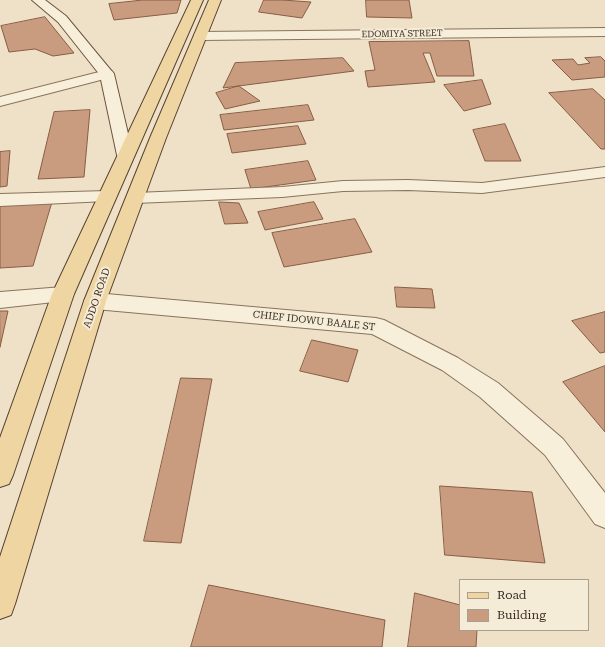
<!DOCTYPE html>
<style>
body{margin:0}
#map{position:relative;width:605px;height:647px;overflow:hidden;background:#eee1c8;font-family:"Roboto Serif",serif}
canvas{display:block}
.legend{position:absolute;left:459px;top:579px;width:130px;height:52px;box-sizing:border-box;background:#f5ecd8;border:1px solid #aa9f8f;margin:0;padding:5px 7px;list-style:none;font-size:12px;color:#3a2c21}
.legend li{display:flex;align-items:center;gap:8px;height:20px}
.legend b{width:20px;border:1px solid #aa9f8f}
</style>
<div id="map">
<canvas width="605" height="647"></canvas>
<ul class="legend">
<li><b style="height:5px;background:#efd5a2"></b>Road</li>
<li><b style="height:11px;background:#ca9c7f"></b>Building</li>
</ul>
</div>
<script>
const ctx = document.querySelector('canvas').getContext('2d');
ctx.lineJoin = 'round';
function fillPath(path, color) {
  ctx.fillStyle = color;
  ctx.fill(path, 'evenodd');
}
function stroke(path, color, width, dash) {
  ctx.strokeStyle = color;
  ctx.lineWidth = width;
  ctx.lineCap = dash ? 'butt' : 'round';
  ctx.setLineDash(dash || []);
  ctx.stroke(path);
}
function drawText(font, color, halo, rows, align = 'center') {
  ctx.font = font + ' "Roboto Serif",serif';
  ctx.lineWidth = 4;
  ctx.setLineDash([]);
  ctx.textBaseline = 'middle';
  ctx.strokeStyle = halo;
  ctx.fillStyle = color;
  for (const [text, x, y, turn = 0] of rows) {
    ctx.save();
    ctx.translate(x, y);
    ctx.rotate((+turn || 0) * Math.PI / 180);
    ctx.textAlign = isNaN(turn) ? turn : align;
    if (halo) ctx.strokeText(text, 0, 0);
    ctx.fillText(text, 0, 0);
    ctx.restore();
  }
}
const building = new Path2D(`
 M 143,0 L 181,0 L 177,13 L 114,20 L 109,4 Z
 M 264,0 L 282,0 L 311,2 L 302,18 L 259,12 Z
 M 366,0 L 409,0 L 412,18 L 367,17 Z
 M 45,17 L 74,53 L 53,56 L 35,49 L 9,52 L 1,26 Z
 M 469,41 L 474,76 L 437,76 L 430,53 L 423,53 L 435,82 L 368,87 L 365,71 L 375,70 L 369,42 Z
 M 601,57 L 605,61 L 605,77 L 572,80 L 552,60 L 573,59 L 578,65 L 590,63 L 585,58 Z
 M 343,58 L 354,71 L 223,88 L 235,63 Z
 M 482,80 L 491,104 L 464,111 L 444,85 Z
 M 239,86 L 260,101 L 225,109 L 216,93 Z
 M 593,89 L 605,100 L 605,149 L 601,149 L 549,93 Z
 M 308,105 L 314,120 L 224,130 L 220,115 Z
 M 90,110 L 84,177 L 38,179 L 54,112 Z
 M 505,124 L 521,161 L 485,161 L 473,130 Z
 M 298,126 L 306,144 L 232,153 L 227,134 Z
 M 10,151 L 7,186 L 0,187 L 0,152 Z
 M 308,161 L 316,180 L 251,189 L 245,170 Z
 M 52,202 L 33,266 L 0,268 L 0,204 Z
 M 219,202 L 239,203 L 248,223 L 225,224 Z
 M 314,202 L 323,219 L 265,230 L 258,212 Z
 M 355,219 L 372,252 L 284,267 L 272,233 Z
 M 395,287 L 432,289 L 435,308 L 397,307 Z
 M 0,311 L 8,311 L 0,347 Z
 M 605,312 L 605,352 L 600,353 L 572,321 Z
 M 312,340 L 358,350 L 348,382 L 300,371 Z
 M 605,366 L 605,432 L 563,382 Z
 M 181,378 L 212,379 L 181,543 L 144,541 Z
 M 440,486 L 532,492 L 545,563 L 445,555 Z
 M 209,585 L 385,620 L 382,647 L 191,647 Z
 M 415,593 L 460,605 L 460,630 L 477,630 L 476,647 L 408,647 Z`);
fillPath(building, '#ca9c7f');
stroke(building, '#885d44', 1);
const street = new Path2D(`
 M 605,28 L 605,36 L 200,40 L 195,39 L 194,36 L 195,33 L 200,32 Z
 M 107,70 L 112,71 L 114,74 L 112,77 L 0,106 L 0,97 Z
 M 605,167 L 605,177 L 482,193 L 408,190 L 343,191 L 282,197 L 135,203 L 129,202 L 126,198 L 129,194 L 135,193 L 282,187 L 343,181 L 408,180 L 482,183 Z
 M 107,191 L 113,192 L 116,196 L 113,200 L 107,201 L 0,206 L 0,194 Z
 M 63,287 L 70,289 L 74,294 L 70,299 L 63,301 L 0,308 L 0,292 Z
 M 95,293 L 376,318 L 384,320 L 458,358 L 498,383 L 563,439 L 605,493 L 605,528 L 595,524 L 545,455 L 480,397 L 442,370 L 372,334 L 95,309 L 87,306 L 84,301 L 87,296 Z`);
const secondary = new Path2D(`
 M 32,0 L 45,0 L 66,16 L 114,74 L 133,155 L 131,159 L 125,160 L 119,159 L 117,155 L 100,75 L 58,22 Z`);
const primary = new Path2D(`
 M 191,0 L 203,0 L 74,294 L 13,475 L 9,484 L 0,487 L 0,438 L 52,294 Z
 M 209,0 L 221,0 L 166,138 L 106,301 L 15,604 L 11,615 L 0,619 L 0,557 L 84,301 L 150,138 Z`);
stroke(street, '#89735d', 2);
stroke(secondary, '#6b5540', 2);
stroke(primary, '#574231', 2);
fillPath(street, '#f8efdb');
fillPath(secondary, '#f8efdb');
fillPath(primary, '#efd5a2');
drawText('9px', '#3a2c21', '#f5ecd8', [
 ["EDOMIYA STREET",402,34,-1]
]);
drawText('10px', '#3a2c21', '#f5ecd8', [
 ["ADDO ROAD",97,298,-71],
 ["CHIEF IDOWU BAALE ST",314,321,6]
]);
</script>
